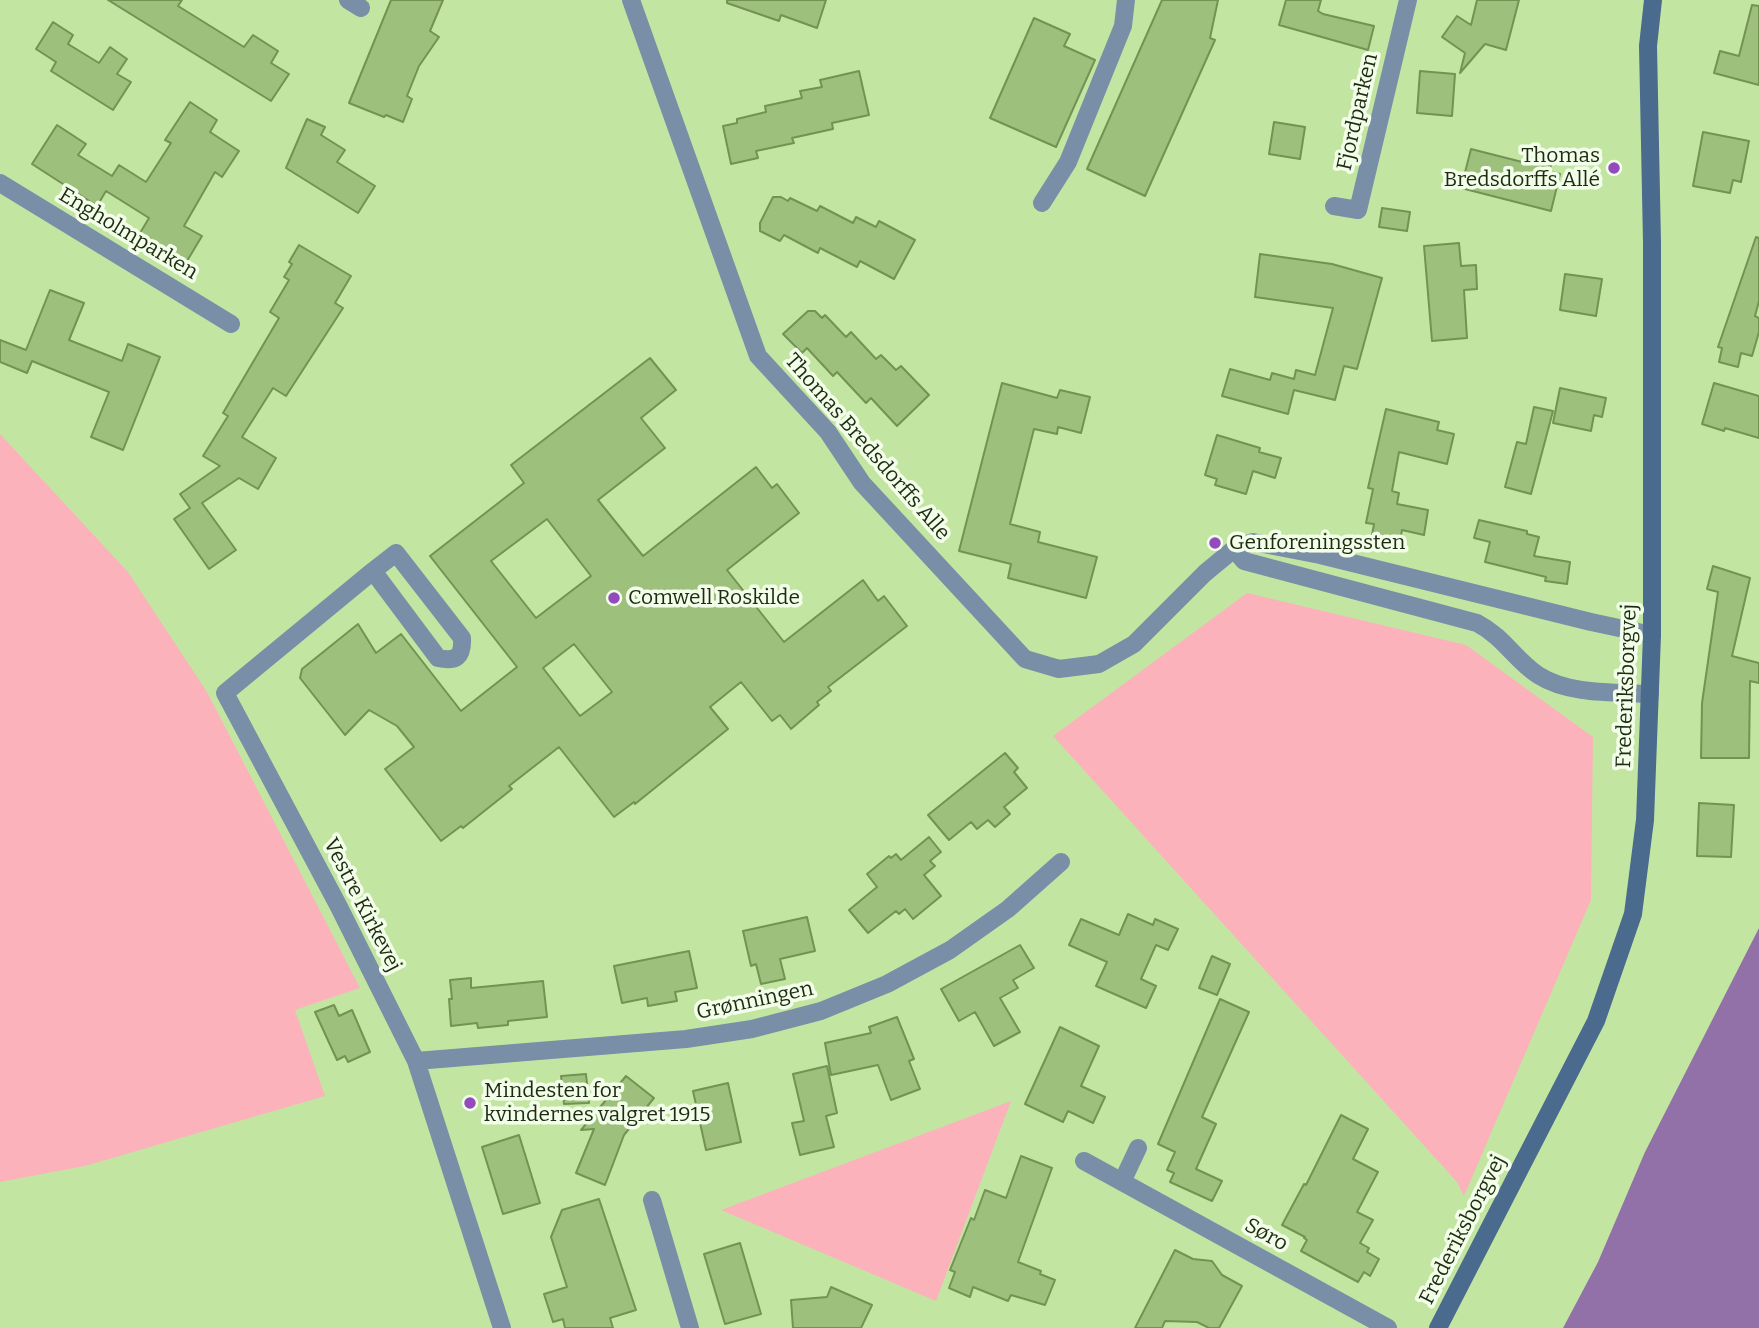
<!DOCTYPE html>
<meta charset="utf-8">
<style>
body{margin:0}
canvas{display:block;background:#c2e6a2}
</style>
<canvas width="1759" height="1328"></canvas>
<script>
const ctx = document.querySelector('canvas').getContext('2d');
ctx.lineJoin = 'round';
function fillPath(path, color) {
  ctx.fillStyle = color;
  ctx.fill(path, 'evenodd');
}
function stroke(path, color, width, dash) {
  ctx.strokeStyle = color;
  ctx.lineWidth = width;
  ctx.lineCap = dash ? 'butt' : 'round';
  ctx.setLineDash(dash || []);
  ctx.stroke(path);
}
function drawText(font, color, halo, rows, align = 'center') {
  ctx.font = font + ' Bitter,serif';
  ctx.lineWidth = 7;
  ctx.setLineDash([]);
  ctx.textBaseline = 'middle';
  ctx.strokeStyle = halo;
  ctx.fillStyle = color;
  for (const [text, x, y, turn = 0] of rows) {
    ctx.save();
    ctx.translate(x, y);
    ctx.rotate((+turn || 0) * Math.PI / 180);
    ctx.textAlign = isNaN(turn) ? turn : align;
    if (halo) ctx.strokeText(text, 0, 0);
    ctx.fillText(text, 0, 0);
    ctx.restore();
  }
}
fillPath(new Path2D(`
 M 0,434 L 128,572 L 207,692 L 360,988 L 295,1010 L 325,1096 L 85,1166 L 0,1182 Z
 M 1247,593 L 1466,645 L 1593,737 L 1591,900 L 1464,1196 L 1457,1182 L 1053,736 Z
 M 1011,1101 L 936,1301 L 721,1210 Z`), '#fbb2bb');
fillPath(new Path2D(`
 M 1759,928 L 1759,1328 L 1563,1328 L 1598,1262 L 1645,1152 Z`), '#9171a7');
const building = new Path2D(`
 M 108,0 L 182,0 L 178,6 L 244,47 L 253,35 L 278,51 L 271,63 L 289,74 L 271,101 Z
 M 391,0 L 443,0 L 430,31 L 439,37 L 419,66 L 407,96 L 412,99 L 403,122 L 386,115 L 384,117 L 349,103 Z
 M 727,0 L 826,0 L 817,28 L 781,15 L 779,21 L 727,3 Z
 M 1162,0 L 1218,0 L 1210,38 L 1215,40 L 1145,196 L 1087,169 Z
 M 1286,0 L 1321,0 L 1318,11 L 1323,14 L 1374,26 L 1368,50 L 1279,25 Z
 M 1477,0 L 1519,0 L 1506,50 L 1485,44 L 1460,73 L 1465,53 L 1442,37 L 1457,16 L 1471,25 Z
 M 1752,5 L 1759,6 L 1759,85 L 1714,73 L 1720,51 L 1739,56 Z
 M 1034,18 L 1070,34 L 1064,46 L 1095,60 L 1056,147 L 990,118 Z
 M 53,22 L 73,35 L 68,44 L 99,63 L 110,47 L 127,59 L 117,74 L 131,82 L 113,110 L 51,71 L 56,62 L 36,49 Z
 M 859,71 L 869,115 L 832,123 L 833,129 L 792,138 L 794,143 L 756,151 L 758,158 L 731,164 L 723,126 L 737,123 L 737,119 L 766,112 L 765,106 L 802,98 L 800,91 L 822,87 L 820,80 Z
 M 1420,71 L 1455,74 L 1452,116 L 1417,113 Z
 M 190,102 L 217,120 L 210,132 L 239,151 L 222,177 L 215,172 L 184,226 L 202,236 L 187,261 L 140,233 L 149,218 L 106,191 L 97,206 L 32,164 L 57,125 L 86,144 L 78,155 L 112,176 L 119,165 L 146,182 L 171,143 L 165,140 Z
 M 307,119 L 325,127 L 321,135 L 345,150 L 337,162 L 375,186 L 358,213 L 286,168 Z
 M 1274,122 L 1305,127 L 1300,159 L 1269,154 Z
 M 1703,132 L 1749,141 L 1741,182 L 1733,180 L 1730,193 L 1693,186 Z
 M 1471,149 L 1530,164 L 1531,158 L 1552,163 L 1549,171 L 1560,174 L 1551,211 L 1461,188 Z
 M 773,197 L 781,197 L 788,201 L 790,198 L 817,211 L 820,206 L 853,223 L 856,217 L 876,227 L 879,221 L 915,240 L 894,279 L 860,261 L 857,267 L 820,248 L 818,253 L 784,235 L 780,241 L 760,231 L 760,223 Z
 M 1382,208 L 1410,212 L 1407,231 L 1379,227 Z
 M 1756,237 L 1759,238 L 1759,301 L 1755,316 L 1759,318 L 1759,332 L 1752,356 L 1741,353 L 1738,367 L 1719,362 L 1722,348 L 1718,347 Z
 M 1459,243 L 1461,266 L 1476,265 L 1477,289 L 1464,290 L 1467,338 L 1432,341 L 1424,246 Z
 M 299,245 L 351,276 L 335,303 L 343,308 L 286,396 L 273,388 L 242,437 L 276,458 L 258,489 L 239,478 L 202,503 L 236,550 L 209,569 L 174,519 L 190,508 L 180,494 L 220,466 L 203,456 L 228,416 L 223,413 L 279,318 L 270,312 L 289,280 L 284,277 L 292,264 L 289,262 Z
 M 1260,254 L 1332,264 L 1382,278 L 1357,369 L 1344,366 L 1335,400 L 1294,390 L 1288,414 L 1222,396 L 1230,369 L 1270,380 L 1272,373 L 1294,379 L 1296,370 L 1315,375 L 1333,308 L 1255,297 Z
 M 1565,274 L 1602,279 L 1596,316 L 1560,310 Z
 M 50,290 L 84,303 L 69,340 L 122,361 L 128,344 L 160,357 L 123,450 L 91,437 L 109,392 L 32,361 L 27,373 L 0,362 L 0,340 L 26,350 Z
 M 808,311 L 815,311 L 822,318 L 825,315 L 846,337 L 851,332 L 876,359 L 881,355 L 896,370 L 901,366 L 929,395 L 897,426 L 871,398 L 866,403 L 837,372 L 833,376 L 807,348 L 802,353 L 783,334 Z
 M 650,358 L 676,390 L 641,418 L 665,448 L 598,500 L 643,556 L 756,467 L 772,488 L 777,484 L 799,513 L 727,570 L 784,642 L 863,580 L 878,601 L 884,596 L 907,626 L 828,687 L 831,691 L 817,702 L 819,705 L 791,729 L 780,715 L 772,721 L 741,682 L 710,707 L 728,729 L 635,804 L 634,802 L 614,817 L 559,747 L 509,786 L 512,789 L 463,828 L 461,826 L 441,841 L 385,769 L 414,747 L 397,726 L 369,710 L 345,735 L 300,678 L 302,669 L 358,624 L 376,653 L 401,634 L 461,711 L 517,667 L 430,556 L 524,483 L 511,465 ZM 547,519 L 591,576 L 536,618 L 491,561 ZM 574,644 L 612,692 L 580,716 L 543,668 Z
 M 1002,383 L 1057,398 L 1060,390 L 1090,397 L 1081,433 L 1058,427 L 1057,434 L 1034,429 L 1010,524 L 1040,532 L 1038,542 L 1097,557 L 1086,598 L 1008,578 L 1011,564 L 959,551 Z
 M 1714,383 L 1759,396 L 1759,438 L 1725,428 L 1724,431 L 1702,424 Z
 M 1560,388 L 1606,398 L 1602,417 L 1594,415 L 1591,431 L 1553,423 Z
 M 1534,407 L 1553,411 L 1531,494 L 1505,487 L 1517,442 L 1526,444 Z
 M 1386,409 L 1439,422 L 1437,430 L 1454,434 L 1447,464 L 1399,452 L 1392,491 L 1399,493 L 1397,504 L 1428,510 L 1424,535 L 1402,530 L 1400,541 L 1372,535 L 1374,524 L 1366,523 L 1373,489 L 1368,488 Z
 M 1217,435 L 1260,448 L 1259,452 L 1281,458 L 1275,478 L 1253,471 L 1246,494 L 1215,485 L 1217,479 L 1205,475 Z
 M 1479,520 L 1527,531 L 1527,534 L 1539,537 L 1534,556 L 1570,562 L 1567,584 L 1545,581 L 1546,577 L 1485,562 L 1490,542 L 1474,538 Z
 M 1713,566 L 1750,578 L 1732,656 L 1759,663 L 1759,683 L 1750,681 L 1749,758 L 1701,758 L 1702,703 L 1718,592 L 1707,589 Z
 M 1005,753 L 1018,768 L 1014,772 L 1027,788 L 1004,807 L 1010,814 L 995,827 L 988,820 L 977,829 L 971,822 L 949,840 L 928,815 Z
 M 1699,803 L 1734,805 L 1731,857 L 1697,856 Z
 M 929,837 L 941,852 L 930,861 L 935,866 L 924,875 L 941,896 L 913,919 L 905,909 L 899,914 L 896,911 L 868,933 L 849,910 L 877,887 L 867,874 L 889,856 L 891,858 L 896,854 L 901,860 Z
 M 1128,914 L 1153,925 L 1155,919 L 1178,929 L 1168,950 L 1156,945 L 1141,979 L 1156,986 L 1146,1008 L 1096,986 L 1107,962 L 1069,945 L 1081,919 L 1119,935 Z
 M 807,917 L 815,951 L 780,959 L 785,979 L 761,984 L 756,964 L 751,966 L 743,931 Z
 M 1020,945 L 1034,968 L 1013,980 L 1018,988 L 1000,998 L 1020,1032 L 994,1046 L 975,1012 L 959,1021 L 941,989 Z
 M 689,951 L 697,988 L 675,992 L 677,1001 L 648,1006 L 647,998 L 622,1003 L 614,966 Z
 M 1212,956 L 1230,964 L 1217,995 L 1199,988 Z
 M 471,978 L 471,988 L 543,981 L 547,1017 L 508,1021 L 508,1025 L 478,1028 L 477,1023 L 451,1026 L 449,999 L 452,999 L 450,980 Z
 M 1220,999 L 1249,1012 L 1202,1117 L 1216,1124 L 1196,1169 L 1222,1181 L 1212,1201 L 1170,1182 L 1174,1173 L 1167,1170 L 1175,1152 L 1158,1144 Z
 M 334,1005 L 339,1016 L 352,1010 L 370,1052 L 348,1062 L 345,1056 L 337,1060 L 315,1012 Z
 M 897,1017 L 914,1059 L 909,1061 L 920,1089 L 891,1100 L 878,1065 L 831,1075 L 825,1043 L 871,1033 L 869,1027 Z
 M 1060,1027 L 1099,1046 L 1081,1086 L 1105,1097 L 1093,1123 L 1068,1111 L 1063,1122 L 1025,1104 Z
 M 827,1066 L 837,1113 L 826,1116 L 834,1147 L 800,1155 L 792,1123 L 804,1121 L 793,1074 Z
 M 586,1074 L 589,1103 L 564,1104 L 561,1076 Z
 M 626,1076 L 654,1098 L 624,1135 L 605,1185 L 576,1173 L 594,1129 L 581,1130 Z
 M 728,1083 L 741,1142 L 706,1150 L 693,1091 Z
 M 1341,1115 L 1368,1129 L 1353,1159 L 1378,1172 L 1357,1212 L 1373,1220 L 1360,1243 L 1369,1248 L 1367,1252 L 1379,1259 L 1370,1276 L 1364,1272 L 1358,1282 L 1301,1251 L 1307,1240 L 1304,1238 L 1305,1237 L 1282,1225 L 1304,1184 L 1306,1185 Z
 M 519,1135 L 540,1203 L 503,1214 L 482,1147 Z
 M 1021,1156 L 1052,1168 L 1018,1262 L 1041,1271 L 1040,1274 L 1055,1280 L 1045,1305 L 1011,1295 L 1008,1301 L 973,1287 L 970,1297 L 949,1288 L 955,1272 L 950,1270 L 971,1218 L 974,1220 L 985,1190 L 1006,1198 Z
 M 599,1199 L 636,1310 L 610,1318 L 613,1328 L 565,1328 L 563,1319 L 553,1322 L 544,1294 L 567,1287 L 551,1237 L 562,1210 Z
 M 740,1243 L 761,1314 L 725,1324 L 704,1254 Z
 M 1175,1250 L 1193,1259 L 1212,1261 L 1222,1275 L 1242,1286 L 1219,1328 L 1209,1328 L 1197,1322 L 1165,1321 L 1162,1328 L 1135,1328 Z
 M 831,1287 L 872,1305 L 861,1328 L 793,1328 L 791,1300 L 827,1297 Z`);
fillPath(building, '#9dc07d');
stroke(building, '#729353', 2);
stroke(new Path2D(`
 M 348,0 L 361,8
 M 631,0 L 758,356 L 828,432 L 862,483 L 1025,659 L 1059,669 L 1099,664 L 1134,644 L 1205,573 L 1234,549 L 1253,542 L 1320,555 L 1591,622 L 1652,635
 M 0,183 L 231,324
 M 1042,203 L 1068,162 L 1123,26 L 1126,0
 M 1334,206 L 1358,210 L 1408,0
 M 1234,549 L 1244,561 L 1477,623 C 1504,637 1515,660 1538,675 C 1569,695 1614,692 1650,694
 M 373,571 L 438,658 C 456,662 463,657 462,638 L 396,553 L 373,571 L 225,693 L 338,905 L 416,1061 L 502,1328
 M 416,1061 L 686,1039 L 752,1029 L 821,1011 L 887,984 L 950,950 L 1008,909 L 1061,862
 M 1084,1161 L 1388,1328
 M 1122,1182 L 1138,1148
 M 652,1200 L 690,1328`), '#798fa7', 18);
stroke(new Path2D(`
 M 1438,1328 L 1596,1021 L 1633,914 L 1645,820 L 1652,635 L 1652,243 L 1648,46 L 1653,0`), '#4b6b8e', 18);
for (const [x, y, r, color] of [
 [1614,168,7,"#924abc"],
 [1215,543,7,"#924abc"],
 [614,598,7,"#924abc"],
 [470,1103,7,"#924abc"]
]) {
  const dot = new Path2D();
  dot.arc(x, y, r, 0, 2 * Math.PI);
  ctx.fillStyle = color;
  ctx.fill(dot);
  stroke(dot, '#f3feea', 2.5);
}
drawText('21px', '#1e2b11', '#f3feea', [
 ["Fjordparken",1358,112,-77],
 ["Engholmparken",128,234,31],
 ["Thomas Bredsdorffs Alle",867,447,49],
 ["Frederiksborgvej",1627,686,-88],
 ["Vestre Kirkevej",362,905,63],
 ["Grønningen",755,1001,-12],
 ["Frederiksborgvej",1463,1230,-63],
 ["Søro",1266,1235,29]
]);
drawText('21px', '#1e2b11', '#f3feea', [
 ["Thomas",1600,156,"right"],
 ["Bredsdorffs Allé",1600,180,"right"],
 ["Genforeningssten",1229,543],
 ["Comwell Roskilde",628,598],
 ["Mindesten for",484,1091],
 ["kvindernes valgret 1915",484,1115]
], 'left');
</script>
